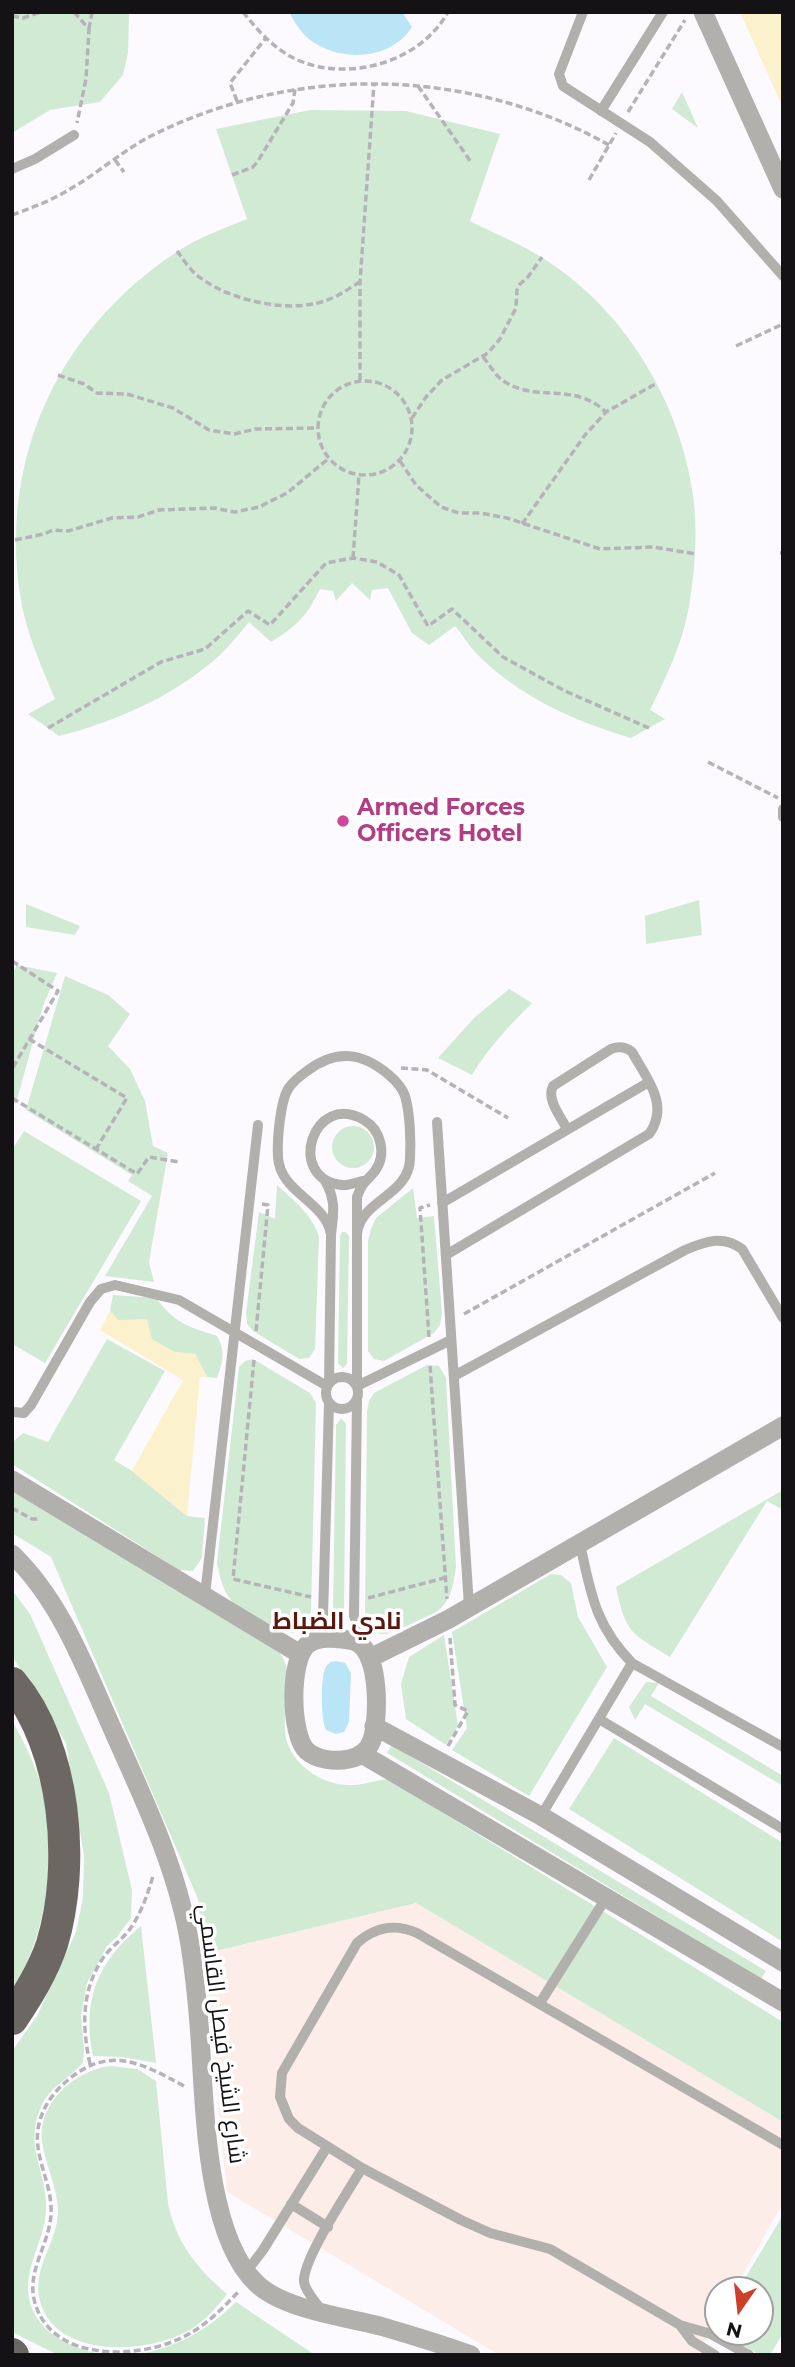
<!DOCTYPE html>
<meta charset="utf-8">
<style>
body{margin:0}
#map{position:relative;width:795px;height:2367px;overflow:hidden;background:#fcfafe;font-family:Montserrat,sans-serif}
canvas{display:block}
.frame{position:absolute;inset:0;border:14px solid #141215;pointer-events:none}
.north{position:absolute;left:704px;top:2276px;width:70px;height:70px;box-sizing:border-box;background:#fff;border:2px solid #a1a0a1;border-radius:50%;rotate:194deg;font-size:19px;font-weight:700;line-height:28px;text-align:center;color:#141215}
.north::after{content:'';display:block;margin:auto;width:24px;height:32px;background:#cc402b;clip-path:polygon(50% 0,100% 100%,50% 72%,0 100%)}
</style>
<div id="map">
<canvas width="795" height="2367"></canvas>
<div class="frame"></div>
<div class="north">N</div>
</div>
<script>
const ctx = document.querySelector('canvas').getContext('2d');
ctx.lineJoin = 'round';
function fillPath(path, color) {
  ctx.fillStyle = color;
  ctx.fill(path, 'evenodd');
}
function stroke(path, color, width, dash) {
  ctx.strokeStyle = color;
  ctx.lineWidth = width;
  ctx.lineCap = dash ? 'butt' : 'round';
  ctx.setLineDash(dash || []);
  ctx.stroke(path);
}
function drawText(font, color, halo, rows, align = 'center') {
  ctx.font = font + ' Montserrat,Cairo,sans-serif';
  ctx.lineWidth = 7;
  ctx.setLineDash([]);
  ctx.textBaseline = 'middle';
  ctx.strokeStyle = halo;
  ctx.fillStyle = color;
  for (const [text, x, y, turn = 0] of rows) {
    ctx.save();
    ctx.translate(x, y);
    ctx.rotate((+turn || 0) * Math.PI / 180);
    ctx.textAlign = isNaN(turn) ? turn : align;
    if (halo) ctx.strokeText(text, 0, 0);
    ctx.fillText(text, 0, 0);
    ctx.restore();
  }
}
fillPath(new Path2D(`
 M 416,1903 L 783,2122 L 783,2203 L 734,2290 L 718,2290 L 718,2318 L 697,2355 L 499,2355 L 227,2192 L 203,1954 Z`), '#fdede9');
fillPath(new Path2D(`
 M 12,12 L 129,12 L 128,53 L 123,75 L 100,102 L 50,110 L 12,133 Z
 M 682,92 L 698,128 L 672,109 Z
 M 310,110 L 406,111 L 500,134 L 470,221 C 493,233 519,243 541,257 C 623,307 680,401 693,495 C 698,532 695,570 689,606 C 683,643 666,677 650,710 L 665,719 L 631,738 C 574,721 517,696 475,652 C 468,644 462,634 455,626 L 429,645 L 412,633 L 388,588 L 372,590 L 370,600 L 352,583 L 336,601 L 333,591 L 320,589 C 307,616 297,626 271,642 L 249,622 C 240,633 230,645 220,655 C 174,696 118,721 59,736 L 28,714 L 55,699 C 41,665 25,631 20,594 C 0,455 60,330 175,253 C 197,238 222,229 247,219 L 216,129 Z
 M 699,900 L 702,935 L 646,944 L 645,916 Z
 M 26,904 L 80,926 L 75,935 L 26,927 Z
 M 17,965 L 57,973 L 43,1006 L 16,1103 L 12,1101 L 12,975 Z
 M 65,976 L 108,995 L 130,1014 L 108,1046 L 130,1069 L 145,1101 L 153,1146 L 168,1153 L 149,1262 L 154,1282 L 105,1276 L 152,1196 L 128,1181 L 132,1175 L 26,1110 Z
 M 509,989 L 532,1003 C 510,1025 488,1048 472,1075 L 438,1058 L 474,1018 Z
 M332 1147a21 21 0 1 1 42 0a21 21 0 1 1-42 0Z
 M 24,1131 L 141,1201 L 45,1363 L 12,1344 L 12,1150 Z
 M 277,1185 C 294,1201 312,1214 319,1237 L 315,1349 L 309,1358 L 299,1359 L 253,1331 L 247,1324 L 246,1313 L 259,1212 L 275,1219 Z
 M 413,1188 L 417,1218 L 434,1216 L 442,1313 L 440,1325 L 434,1333 L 384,1361 L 374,1359 L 368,1351 L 368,1241 L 371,1229 L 376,1218 Z
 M 342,1232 L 346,1232 L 349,1236 L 347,1364 L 343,1368 L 338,1363 L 340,1236 Z
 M 113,1295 L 156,1298 C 176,1324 187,1326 217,1336 C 226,1352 223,1361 217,1378 L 207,1377 L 195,1354 L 174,1352 L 118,1320 L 110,1311 Z
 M 107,1339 L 165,1371 L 114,1460 L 132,1471 L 187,1516 L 205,1518 L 202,1558 L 193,1571 L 179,1570 L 12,1464 L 12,1443 L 23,1433 L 48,1442 Z
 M 253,1359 L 310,1393 L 316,1403 L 311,1612 C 307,1620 303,1630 294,1633 C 284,1635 238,1608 231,1600 C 222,1589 220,1577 217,1563 L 239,1367 L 245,1361 Z
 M 427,1365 L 439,1366 L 446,1378 L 456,1567 C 454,1581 452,1597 441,1608 C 436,1614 424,1617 417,1621 C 396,1631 373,1647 365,1615 L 367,1411 L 369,1401 L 374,1393 Z
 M 341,1418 L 346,1424 L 344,1612 L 339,1615 L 333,1611 L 336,1425 Z
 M 783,1490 L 783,1510 L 767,1501 L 670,1657 C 631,1633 626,1634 616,1587 Z
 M 12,1491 L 276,1648 C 295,1672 285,1681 285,1709 C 285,1719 284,1733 287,1742 C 297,1770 327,1787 356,1785 C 366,1784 377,1780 388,1779 L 783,2022 L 783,2122 L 416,1903 L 203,1954 L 198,1899 L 51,1557 L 12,1533 Z
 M 551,1574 L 561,1575 L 571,1583 L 578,1617 L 607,1667 L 529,1796 L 452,1750 L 467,1728 L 452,1632 Z
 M 12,1590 L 30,1614 L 109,1793 L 132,1890 L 131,1918 L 117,1937 L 107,1946 L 87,1983 L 81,2016 L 84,2050 L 83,2062 C 68,2081 50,2085 40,2109 C 25,2146 45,2169 46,2204 C 47,2228 35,2249 30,2271 C 18,2323 63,2348 106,2355 L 58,2355 L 12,2332 L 12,2051 L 37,2016 L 76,1932 L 83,1897 L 84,1856 L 66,1743 L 12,1656 Z
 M 444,1635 L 458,1726 L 446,1745 L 406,1719 L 401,1684 L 409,1657 Z
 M 646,1682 L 659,1683 L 651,1696 L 783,1776 L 783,1786 L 645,1704 L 635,1720 L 629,1707 Z
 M 12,1720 C 27,1748 42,1777 47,1810 C 57,1863 42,1947 12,1991 Z
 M 614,1738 L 783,1843 L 783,1942 L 569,1809 Z
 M 392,1745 L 766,1971 L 761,1979 L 387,1753 Z
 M 141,1926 L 156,2063 L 122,2057 L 93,2056 C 82,2000 97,1962 141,1926 Z
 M 111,2066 L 137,2069 L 156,2081 L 168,2203 C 176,2243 197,2268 227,2294 C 215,2310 202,2324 184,2333 C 142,2354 55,2358 40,2301 C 31,2267 59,2242 58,2209 C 57,2186 45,2164 42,2141 C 38,2102 76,2070 111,2066 Z
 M 783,2215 L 783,2333 L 770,2355 L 760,2355 L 721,2332 L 760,2332 L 760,2290 L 738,2290 Z
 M 236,2302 L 315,2355 L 135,2355 C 175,2348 207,2331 236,2302 Z`), '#d1ead4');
fillPath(new Path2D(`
 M 740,12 L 783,12 L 783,108 Z
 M 110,1311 L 118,1320 L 147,1319 L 152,1339 L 174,1352 L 195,1354 L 207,1377 L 200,1377 L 187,1516 L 132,1471 L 183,1380 L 100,1330 Z`), '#fbf1cc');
fillPath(new Path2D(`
 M 289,12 L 402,12 L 412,27 C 392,58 348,62 318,45 C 304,38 296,25 289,12 Z
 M 336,1661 L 345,1663 L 351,1673 L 349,1722 L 344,1732 L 336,1734 L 326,1730 C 321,1722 320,1675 326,1667 C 329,1662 331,1662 336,1661 Z`), '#bae5f7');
stroke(new Path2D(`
 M 74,12 L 89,29 L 86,79 L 77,123
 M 243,12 C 259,32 276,51 300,61 C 352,82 421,61 448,12
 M 362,12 L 374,12
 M 12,16 L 23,18 L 41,12
 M 89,29 L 92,12
 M 418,86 L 471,162
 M 237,101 L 230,83 L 265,39
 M 628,112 L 685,20
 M 115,160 L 124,172
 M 232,175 L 253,167 L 258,161 L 293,103 L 295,89
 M 589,180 L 616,133
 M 12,215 C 34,207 55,199 75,186 C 102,170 126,148 155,134 C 297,64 470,67 609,145
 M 177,251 C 183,259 190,270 198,276 C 229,301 295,316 332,298 C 342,294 351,287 360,282
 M 736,346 L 783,324
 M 483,357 C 490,365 496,377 505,382 C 539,403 572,381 606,412
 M 58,375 L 84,384 L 97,393 L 127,394 L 173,408 L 209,430 L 234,434 L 256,429 L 317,428
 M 360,380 L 360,282 L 374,83
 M318 428a47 47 0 1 1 94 0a47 47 0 1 1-94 0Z
 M 412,418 L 426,397 L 442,380 L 488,353 L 500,339 L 516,308 L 517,290 L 520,284 L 528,277 L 542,257
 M 400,461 L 416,485 L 441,507 L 459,513 L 480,513 L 507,518 L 600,549 L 653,547 L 696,554
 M 522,524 L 585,435 L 606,412 L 657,383
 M 15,540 L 44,534 L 53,530 L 68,531 L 112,518 L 138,517 L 159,510 L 214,508 L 235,512 L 259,507 L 287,493 L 328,459
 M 780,553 L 783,553
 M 353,558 L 359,476
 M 48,728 L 161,662 L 205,649 L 248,611 L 270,625 L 326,563 L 353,558 L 377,562 L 399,575 L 428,626 L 452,609 L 503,657 L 565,691 L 649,728
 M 708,762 L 778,798
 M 12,961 L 58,991 L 12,1069
 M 29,1039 L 127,1098 L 96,1149
 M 401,1068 L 427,1070 L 508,1118
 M 12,1098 L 137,1174 L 149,1157 L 179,1162
 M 464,1314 L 715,1173
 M 256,1331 L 268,1205 L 262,1204
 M 429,1337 L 420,1208 L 430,1205
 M 254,1360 L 233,1579 L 311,1597
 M 430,1366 L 447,1599
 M 12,1508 L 32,1519 L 39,1519
 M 368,1598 L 444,1578
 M 448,1746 L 468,1711 L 455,1705 L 450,1638
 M 90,2064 C 82,2027 81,1991 103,1958 C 111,1946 124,1939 132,1926 C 142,1911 148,1893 153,1876
 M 184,2086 C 142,2063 109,2045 68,2080 C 53,2092 41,2109 38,2129 C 34,2156 50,2180 51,2207 C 53,2240 27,2267 34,2299 C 48,2361 133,2360 179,2339 C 204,2328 222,2309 240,2290`), '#b5b3b7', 3.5, [7, 3.5]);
stroke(new Path2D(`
 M 583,12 L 559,74 L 563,86 L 650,142 L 717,201 L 783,276
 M 601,111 L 663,12
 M 12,169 L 35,159 L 74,135
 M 783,809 L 783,817
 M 437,1122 L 469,1606
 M 324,1179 C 336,1199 334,1211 331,1234 L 329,1383
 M 442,1203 L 649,1082
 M 331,1234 C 325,1201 280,1193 278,1157 C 277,1141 280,1103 288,1089 C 293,1081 300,1076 307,1071 C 336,1049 362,1052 389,1075 C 396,1081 402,1087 405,1096 C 410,1112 411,1142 410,1159 C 409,1196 360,1200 357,1234
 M 446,1255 L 649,1134 C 670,1105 647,1079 632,1052 C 626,1047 619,1046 611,1049 L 553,1086 C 546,1099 561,1117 567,1129
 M 454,1376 L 685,1250 C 706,1241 723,1235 742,1249 L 783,1318
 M326 1393a16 16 0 1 1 32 0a16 16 0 1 1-32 0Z
 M 357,1385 L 357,1197 C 363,1181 365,1183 375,1171 C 387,1154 381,1130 364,1120 C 313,1090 285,1179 342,1185 C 348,1186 357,1182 363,1181
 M 357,1386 L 451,1340
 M 357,1401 L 354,1616 L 363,1643
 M 13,1412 L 24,1413 L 31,1405 L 90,1302 L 101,1289 L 115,1285 L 179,1300 L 327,1386
 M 580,1544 C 591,1594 595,1625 632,1663 L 783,1747
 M 205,1595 L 258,1125
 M 310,1640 L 323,1617 L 329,1403
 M 599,1719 L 783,1829
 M 541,1816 L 632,1663
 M 540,2003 L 606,1898
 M 291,2204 L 328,2227
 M 247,2271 L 263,2250 L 327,2147
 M 321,2310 C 316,2302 305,2291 304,2282 C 302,2260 349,2190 362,2168
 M 680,2325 L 692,2341 L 715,2355
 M 749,2355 L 711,2334 L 680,2325 L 550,2249 L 490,2233 L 461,2220 L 362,2168 L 298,2128 L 289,2119 L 280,2097 L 282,2073 L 357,1943 C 375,1927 394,1923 417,1933 L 783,2145`), '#b2b0ad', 10);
stroke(new Path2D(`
 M 703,12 L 783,189
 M 12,1480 L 300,1654
 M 12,1554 C 63,1603 87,1673 116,1737 C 146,1804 178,1871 190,1945 C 194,1971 197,1998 199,2024 C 205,2095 203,2231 256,2283 C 282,2309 345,2317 380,2326 C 411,2335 441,2344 471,2355
 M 327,1638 C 337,1639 349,1638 358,1643 C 380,1656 379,1718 372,1740 C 368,1751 359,1757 349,1759 C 336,1762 317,1760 307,1751 C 290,1736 289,1660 307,1645 C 312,1640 320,1639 327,1638 Z
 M 370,1658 L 449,1619 L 783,1426
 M 374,1726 L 541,1816 L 783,1962
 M 362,1754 L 783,2002`), '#b2b0ad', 19);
stroke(new Path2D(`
 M 12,1683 C 66,1747 76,1865 52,1944 C 43,1971 28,1995 12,2019
 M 12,2354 L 13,2355`), '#6c6762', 32);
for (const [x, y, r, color] of [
 [343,821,7,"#d1479c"]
]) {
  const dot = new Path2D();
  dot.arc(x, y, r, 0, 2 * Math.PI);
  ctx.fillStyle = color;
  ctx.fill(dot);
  stroke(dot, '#fff', 2.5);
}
drawText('bold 23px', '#b23c85', '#fff', [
 ["Armed Forces",357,808],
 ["Officers Hotel",357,834]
], 'left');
drawText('23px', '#141215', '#fff', [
 ["شارع الشيخ فيصل القاسمي",221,2034,83]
]);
drawText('bold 24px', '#5b170d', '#fff', [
 ["نادي الضباط",337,1622]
]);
</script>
